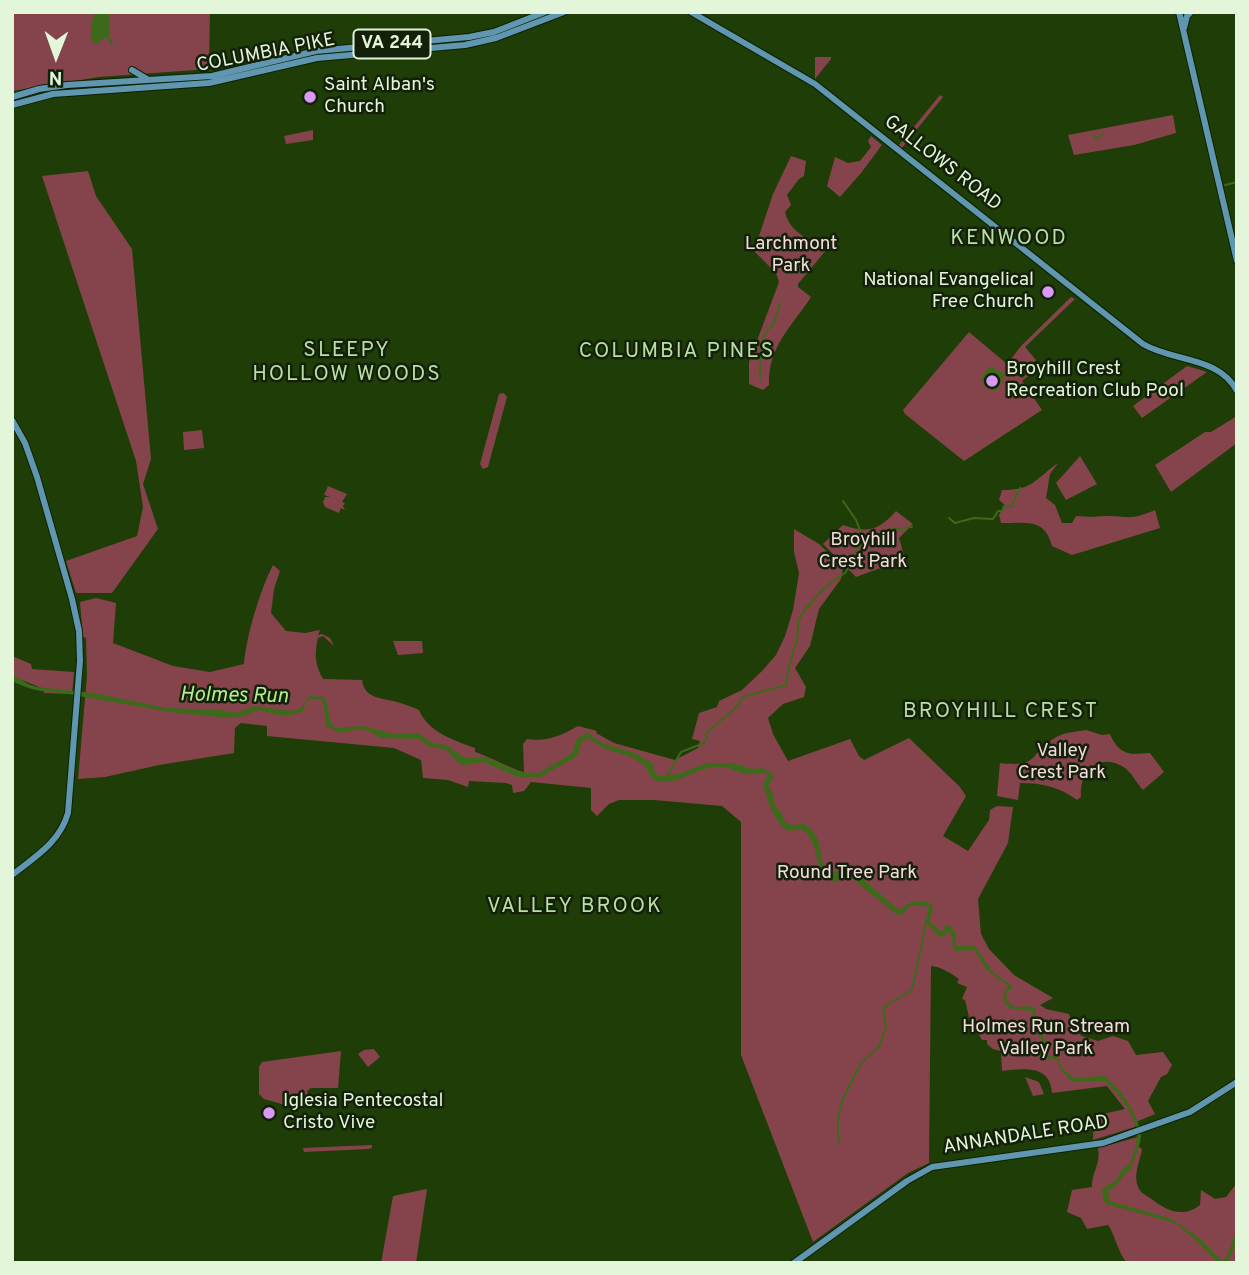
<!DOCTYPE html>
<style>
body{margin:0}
#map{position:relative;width:1249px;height:1275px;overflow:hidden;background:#1f3d06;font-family:Overpass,sans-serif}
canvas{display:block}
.frame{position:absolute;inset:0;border:14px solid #e3f6d9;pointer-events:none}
.north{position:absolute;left:21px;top:21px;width:70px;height:70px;-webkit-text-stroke:5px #13200a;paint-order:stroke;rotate:181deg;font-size:19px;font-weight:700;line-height:28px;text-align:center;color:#e3f6d9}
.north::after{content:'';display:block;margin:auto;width:24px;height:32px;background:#e3f6d9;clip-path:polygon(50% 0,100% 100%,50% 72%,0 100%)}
</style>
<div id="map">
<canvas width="1249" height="1275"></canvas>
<div class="frame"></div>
<div class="north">N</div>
</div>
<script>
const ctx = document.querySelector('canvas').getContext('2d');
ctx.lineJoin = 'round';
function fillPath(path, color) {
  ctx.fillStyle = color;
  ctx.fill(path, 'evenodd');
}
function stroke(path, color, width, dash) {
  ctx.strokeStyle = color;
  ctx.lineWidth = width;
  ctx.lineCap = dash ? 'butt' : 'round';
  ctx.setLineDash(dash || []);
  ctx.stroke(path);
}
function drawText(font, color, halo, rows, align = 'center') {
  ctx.font = font + ' Overpass,sans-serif';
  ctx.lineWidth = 5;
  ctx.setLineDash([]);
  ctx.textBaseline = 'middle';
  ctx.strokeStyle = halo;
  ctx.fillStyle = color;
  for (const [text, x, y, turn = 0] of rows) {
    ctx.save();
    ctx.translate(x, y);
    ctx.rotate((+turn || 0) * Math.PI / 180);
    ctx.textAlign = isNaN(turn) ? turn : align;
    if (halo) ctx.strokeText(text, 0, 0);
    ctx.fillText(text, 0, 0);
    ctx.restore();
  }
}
fillPath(new Path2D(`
 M 12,12 L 210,12 L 209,69 L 99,77 L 12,91 Z
 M 815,57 L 831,57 L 831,59 L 815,79 Z
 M 940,95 L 943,97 L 901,149 L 899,145 Z
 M 1173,115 L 1176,133 L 1134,145 L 1074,155 L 1068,135 Z
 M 313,130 L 313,140 L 286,144 L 284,136 Z
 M 871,136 L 882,145 L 861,173 L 840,197 L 827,186 L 835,157 L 848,163 L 860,161 L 871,147 L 868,141 Z
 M 791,156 L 806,161 L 804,176 L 799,179 L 787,195 L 791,205 L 785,212 C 790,233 810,240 827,249 L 798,284 L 798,287 L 811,297 C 791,328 768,346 769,385 L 763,390 L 749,384 L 749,362 L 779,282 L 776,273 L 754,251 L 773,194 Z
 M 88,171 L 96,196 L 132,249 L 151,459 L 143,484 L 158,529 L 112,593 L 76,593 L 66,561 L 137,536 L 143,507 L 136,461 L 42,176 Z
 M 1071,297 L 1075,299 L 1025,347 L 1036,360 L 1019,376 L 1022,378 L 1042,362 L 1043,364 L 1022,381 L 1042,410 L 964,461 L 905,414 L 903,410 L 969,332 L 1007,364 L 1021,346 Z
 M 1187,366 L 1207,372 L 1142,418 L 1133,406 Z
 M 504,393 L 507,397 L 488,467 L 483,469 L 480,464 L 499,394 Z
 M 1237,416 L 1237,443 L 1171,492 L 1155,465 L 1205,432 L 1211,432 Z
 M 202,430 L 204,448 L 184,450 L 183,432 Z
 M 1080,456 L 1097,484 L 1066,500 L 1056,483 Z
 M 1058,463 L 1050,474 L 1046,498 L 1055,505 L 1062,523 L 1072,523 L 1076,516 C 1086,517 1094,517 1105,516 C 1130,516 1129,521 1155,510 L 1160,528 L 1072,555 L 1052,546 C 1045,518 1027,523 1001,523 L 999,515 L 1005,505 L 999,500 L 1002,490 C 1033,490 1034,480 1058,463 Z
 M 328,486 L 347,494 L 342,502 L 345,503 L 343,506 L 345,510 L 341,508 L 339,513 L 325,507 L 323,502 L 325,497 L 330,497 L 324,495 Z
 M 896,511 L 913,524 L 899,538 L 905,559 L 856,577 L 823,544 L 843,525 C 868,534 879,530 896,511 Z
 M 794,529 L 819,544 L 843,567 L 841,579 L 819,609 L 810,646 L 795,668 L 806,687 L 804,697 L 783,704 L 768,718 L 773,734 L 788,761 L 850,739 L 859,756 L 864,760 L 909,738 L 960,787 L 966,796 L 943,836 L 968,851 L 989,820 L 990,810 L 997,806 L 1013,807 L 1008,843 L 978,899 L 981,934 L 989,949 L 1014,975 L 1053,998 L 1040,1005 L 1046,1009 L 1069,1014 L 1075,1030 L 1082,1036 L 1098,1041 L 1113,1036 L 1128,1041 L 1136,1055 L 1163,1052 L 1172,1065 L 1167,1074 L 1161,1077 L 1148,1101 L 1155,1114 L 1136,1122 L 1135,1127 L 1093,1140 L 1094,1116 L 1125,1109 L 1107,1086 L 1052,1093 C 1050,1064 1023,1069 1002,1071 L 1001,1051 L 993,1049 L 987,1044 L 987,1040 L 982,1040 L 976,1029 L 971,1026 L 965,1000 L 962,999 L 967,987 L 957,983 L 959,979 C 950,973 942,967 931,966 L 929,1163 L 908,1173 L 813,1242 L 741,1055 L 741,822 L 722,806 L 654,800 L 619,800 L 609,804 L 597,816 L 591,810 L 591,788 L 531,782 L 524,791 L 513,793 L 512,785 L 506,783 L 469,781 L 468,787 L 448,780 L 423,778 L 421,760 L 394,748 L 267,736 L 267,726 L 241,723 L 235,728 L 234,753 L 159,765 L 105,777 L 78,779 L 87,676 L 86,638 L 83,637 L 80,602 L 96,598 L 116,603 L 113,643 L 173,666 L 210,672 L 244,664 C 246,637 260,590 273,565 L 280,571 L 274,589 L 271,613 L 286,631 L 305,633 L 320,630 L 318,635 L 322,634 L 330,638 L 334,646 L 323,636 L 318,638 C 314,655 315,664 323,679 L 362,680 C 364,699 383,698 397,702 C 405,704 412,707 419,710 C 428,732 453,740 475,748 L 475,752 C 488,756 516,771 524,772 L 523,744 L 527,739 C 548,742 560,736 578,726 L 597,731 L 596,733 L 614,743 L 675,760 L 698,748 L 700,741 L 692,739 L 699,713 L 717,707 L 719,701 L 742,690 L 762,671 L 776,655 L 785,636 L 793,610 L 799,573 L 794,552 Z
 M 393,641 L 422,641 L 423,653 L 398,655 Z
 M 12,656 L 31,664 L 32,669 L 74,672 L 72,694 L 44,693 L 44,689 L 12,676 Z
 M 1086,730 L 1102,735 L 1110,734 C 1119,755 1129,755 1150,753 L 1164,772 L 1143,790 C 1137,784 1132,773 1125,768 C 1101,752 1079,769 1081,797 L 1077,800 C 1059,787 1043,783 1020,783 L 1018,800 L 997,796 L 1000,763 C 1039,767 1027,757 1053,739 C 1063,732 1075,732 1086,730 Z
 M 374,1049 L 380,1057 L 368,1067 L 358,1054 L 364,1050 Z
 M 341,1051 L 338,1088 L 311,1088 L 307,1091 L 310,1099 L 292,1107 L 264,1099 L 259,1094 L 259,1067 L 262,1062 Z
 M 1025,1077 L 1039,1082 L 1044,1094 L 1033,1096 Z
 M 1138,1137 L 1136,1145 L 1142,1149 C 1140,1161 1133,1174 1138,1187 C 1140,1192 1145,1195 1150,1198 C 1166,1210 1182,1219 1200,1205 L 1201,1190 L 1215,1199 L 1226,1197 L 1237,1183 L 1237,1263 L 1127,1263 C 1117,1251 1116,1237 1108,1225 L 1087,1229 L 1081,1218 L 1067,1212 L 1072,1190 L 1092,1187 C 1092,1171 1101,1164 1098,1148 Z
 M 372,1145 L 372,1148 L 368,1149 L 304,1152 L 303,1148 Z
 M 427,1189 L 416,1263 L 381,1263 L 393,1196 Z`), '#85444b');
fillPath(new Path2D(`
 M 95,12 L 110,12 L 109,35 L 96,44 L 91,40 L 91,25 Z
 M 989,366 L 1005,374 L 998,389 L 994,391 L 985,387 L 981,379 Z
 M 12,674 L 28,684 L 37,687 L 94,693 L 166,708 L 222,710 L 235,713 L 255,706 L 293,711 L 300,709 L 309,696 L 324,697 C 331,706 326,719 335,728 L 363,726 L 390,733 L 420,734 L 433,743 L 446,745 L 465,758 L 485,757 L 520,772 L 536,773 L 542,771 L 569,755 L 573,752 L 576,740 L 587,732 L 602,743 L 635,753 L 653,764 L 654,771 L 659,776 L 678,774 L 707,763 L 733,763 L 752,769 L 761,768 L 772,773 L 773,778 L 768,786 L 772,791 L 775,807 L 780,810 L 785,822 L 792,825 L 805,824 C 827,841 815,852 827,871 L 831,873 L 851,869 L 899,910 C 911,901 918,897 932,905 L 933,911 L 929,921 L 942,932 L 945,926 L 950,925 L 955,932 L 956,946 L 975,946 L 992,971 L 1013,987 L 1006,993 L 1007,1001 L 1015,1007 L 1030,1006 L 1036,1010 L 1036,1028 L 1047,1042 L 1042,1049 L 1042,1053 L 1059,1058 L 1061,1067 L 1074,1078 L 1104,1076 C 1119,1085 1141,1118 1141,1137 C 1140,1146 1134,1160 1131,1169 C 1121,1175 1119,1187 1108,1191 L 1110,1201 L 1172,1219 L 1203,1241 L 1222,1261 L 1226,1258 L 1237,1229 C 1237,1242 1234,1252 1226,1263 L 1218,1263 L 1201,1245 L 1175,1223 L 1106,1204 L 1103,1199 L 1102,1189 L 1115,1181 L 1122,1169 L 1131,1163 C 1132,1155 1137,1144 1137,1135 C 1136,1115 1119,1094 1105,1081 L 1072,1082 L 1061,1070 L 1057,1060 L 1038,1056 L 1039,1047 L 1044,1043 L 1034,1030 L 1032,1011 L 1012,1009 L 1005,1004 L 1003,993 L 1008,987 L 1007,985 L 987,970 L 974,950 L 956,951 L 953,949 L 952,937 L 948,931 L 943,937 L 938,936 L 925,922 L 929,907 L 911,905 L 901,915 L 896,914 L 848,875 L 842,876 L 837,882 C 810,877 823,841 801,829 L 788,831 C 773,821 768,801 763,784 L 768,775 C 759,770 755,775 747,774 C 734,772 729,766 715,767 C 692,769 675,789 652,779 L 645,766 L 631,757 L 603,748 L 588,738 L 582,742 L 578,754 L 574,758 L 540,777 L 518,777 L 483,762 L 465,765 L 460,764 L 446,750 L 428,746 L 419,739 L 380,738 L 371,732 L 359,729 L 340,733 L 326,726 L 323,702 L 320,699 L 310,699 L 306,702 L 303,711 C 288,719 273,714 258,710 L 244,716 L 229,718 L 170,712 L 62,693 C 43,692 29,690 12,681 Z`), '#3d6a1a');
stroke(new Path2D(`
 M 108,36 L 112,45
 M 1094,135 L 1096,139 L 1104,133
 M 1225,185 L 1237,182
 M 760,379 L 761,344 L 767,330 L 773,325 L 780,303
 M 949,518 L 955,523 L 974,518 L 993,519 L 998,511 L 1002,511 L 1004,506 L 1011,507 L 1020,488
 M 864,541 L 886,530 L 912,527
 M 668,774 L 681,752 L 704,743 L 707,738 L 706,733 L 737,707 L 743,697 L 786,685 L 789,667 L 797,639 L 799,620 L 803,612 L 824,588 L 846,572 L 852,557 L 864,541 L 856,520 L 843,501
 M 864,1060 L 879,1047 L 886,1026 L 883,1010 L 888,1004 L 911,991 C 916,976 917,961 922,946 C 924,938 923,930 926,923
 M 839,1142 C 833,1109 847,1090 862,1062
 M 1228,1260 L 1231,1263`), '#3d6a1a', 2);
const major = new Path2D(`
 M 691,12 L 815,84 L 1143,344 C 1173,362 1219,356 1237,391
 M 1179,12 L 1237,261
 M 1184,28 L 1187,16 L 1191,12
 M 132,70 L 147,79
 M 12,97 L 39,89 L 67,85 L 212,76 L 316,51 L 469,37 L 494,32 L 545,12
 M 12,105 L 53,94 L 209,83 L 317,58 L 465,45 L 496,38 L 564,12
 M 12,420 L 25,443 L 37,477 L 72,599 L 79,631 L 80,661 L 68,813 C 60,842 35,857 12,875
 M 794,1263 L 907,1181 L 932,1167 L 1103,1143 L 1190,1112 L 1237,1082`);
stroke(major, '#0c2200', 8);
stroke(major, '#6096b0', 6);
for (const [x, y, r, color] of [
 [310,97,7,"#d99af7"],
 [1048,292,7,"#d99af7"],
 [992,381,7,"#d99af7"],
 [269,1113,7,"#d99af7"]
]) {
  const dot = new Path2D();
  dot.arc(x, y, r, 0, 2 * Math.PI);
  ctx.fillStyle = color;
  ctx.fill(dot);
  stroke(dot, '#13200a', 2.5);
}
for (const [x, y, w] of [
 [392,44,77]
]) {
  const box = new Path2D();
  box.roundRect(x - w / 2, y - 14.5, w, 29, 5);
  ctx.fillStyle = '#13200a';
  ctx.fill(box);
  stroke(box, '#e3f6d9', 2);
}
drawText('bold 18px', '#e3f6d9', null, [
 ["VA 244",392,44]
]);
drawText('19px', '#e3f6d9', '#13200a', [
 ["COLUMBIA PIKE",266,54,-11],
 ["GALLOWS ROAD",942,164,38],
 ["ANNANDALE ROAD",1026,1136,-9]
]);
drawText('19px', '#e3f6d9', '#13200a', [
 ["Saint Alban's",324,86],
 ["Church",324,108],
 ["National Evangelical",1034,281,"right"],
 ["Free Church",1034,303,"right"],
 ["Broyhill Crest",1006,370],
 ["Recreation Club Pool",1006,392],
 ["Iglesia Pentecostal",283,1102],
 ["Cristo Vive",283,1124]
], 'left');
drawText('19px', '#f6dbdd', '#13200a', [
 ["Larchmont",791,245],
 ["Park",791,267],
 ["Broyhill",863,541],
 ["Crest Park",863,563],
 ["Valley",1062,752],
 ["Crest Park",1062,774],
 ["Round Tree Park",847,874],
 ["Holmes Run Stream",1046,1028],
 ["Valley Park",1046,1050]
]);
ctx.letterSpacing = '2px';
drawText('21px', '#badfa5', '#13200a', [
 ["KENWOOD",1009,240],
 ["SLEEPY",347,352],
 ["HOLLOW WOODS",347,376],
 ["COLUMBIA PINES",677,353],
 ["BROYHILL CREST",1001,713],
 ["VALLEY BROOK",575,908]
]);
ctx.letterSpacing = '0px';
drawText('italic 21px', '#b0f088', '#13200a', [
 ["Holmes Run",234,697,1]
]);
</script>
